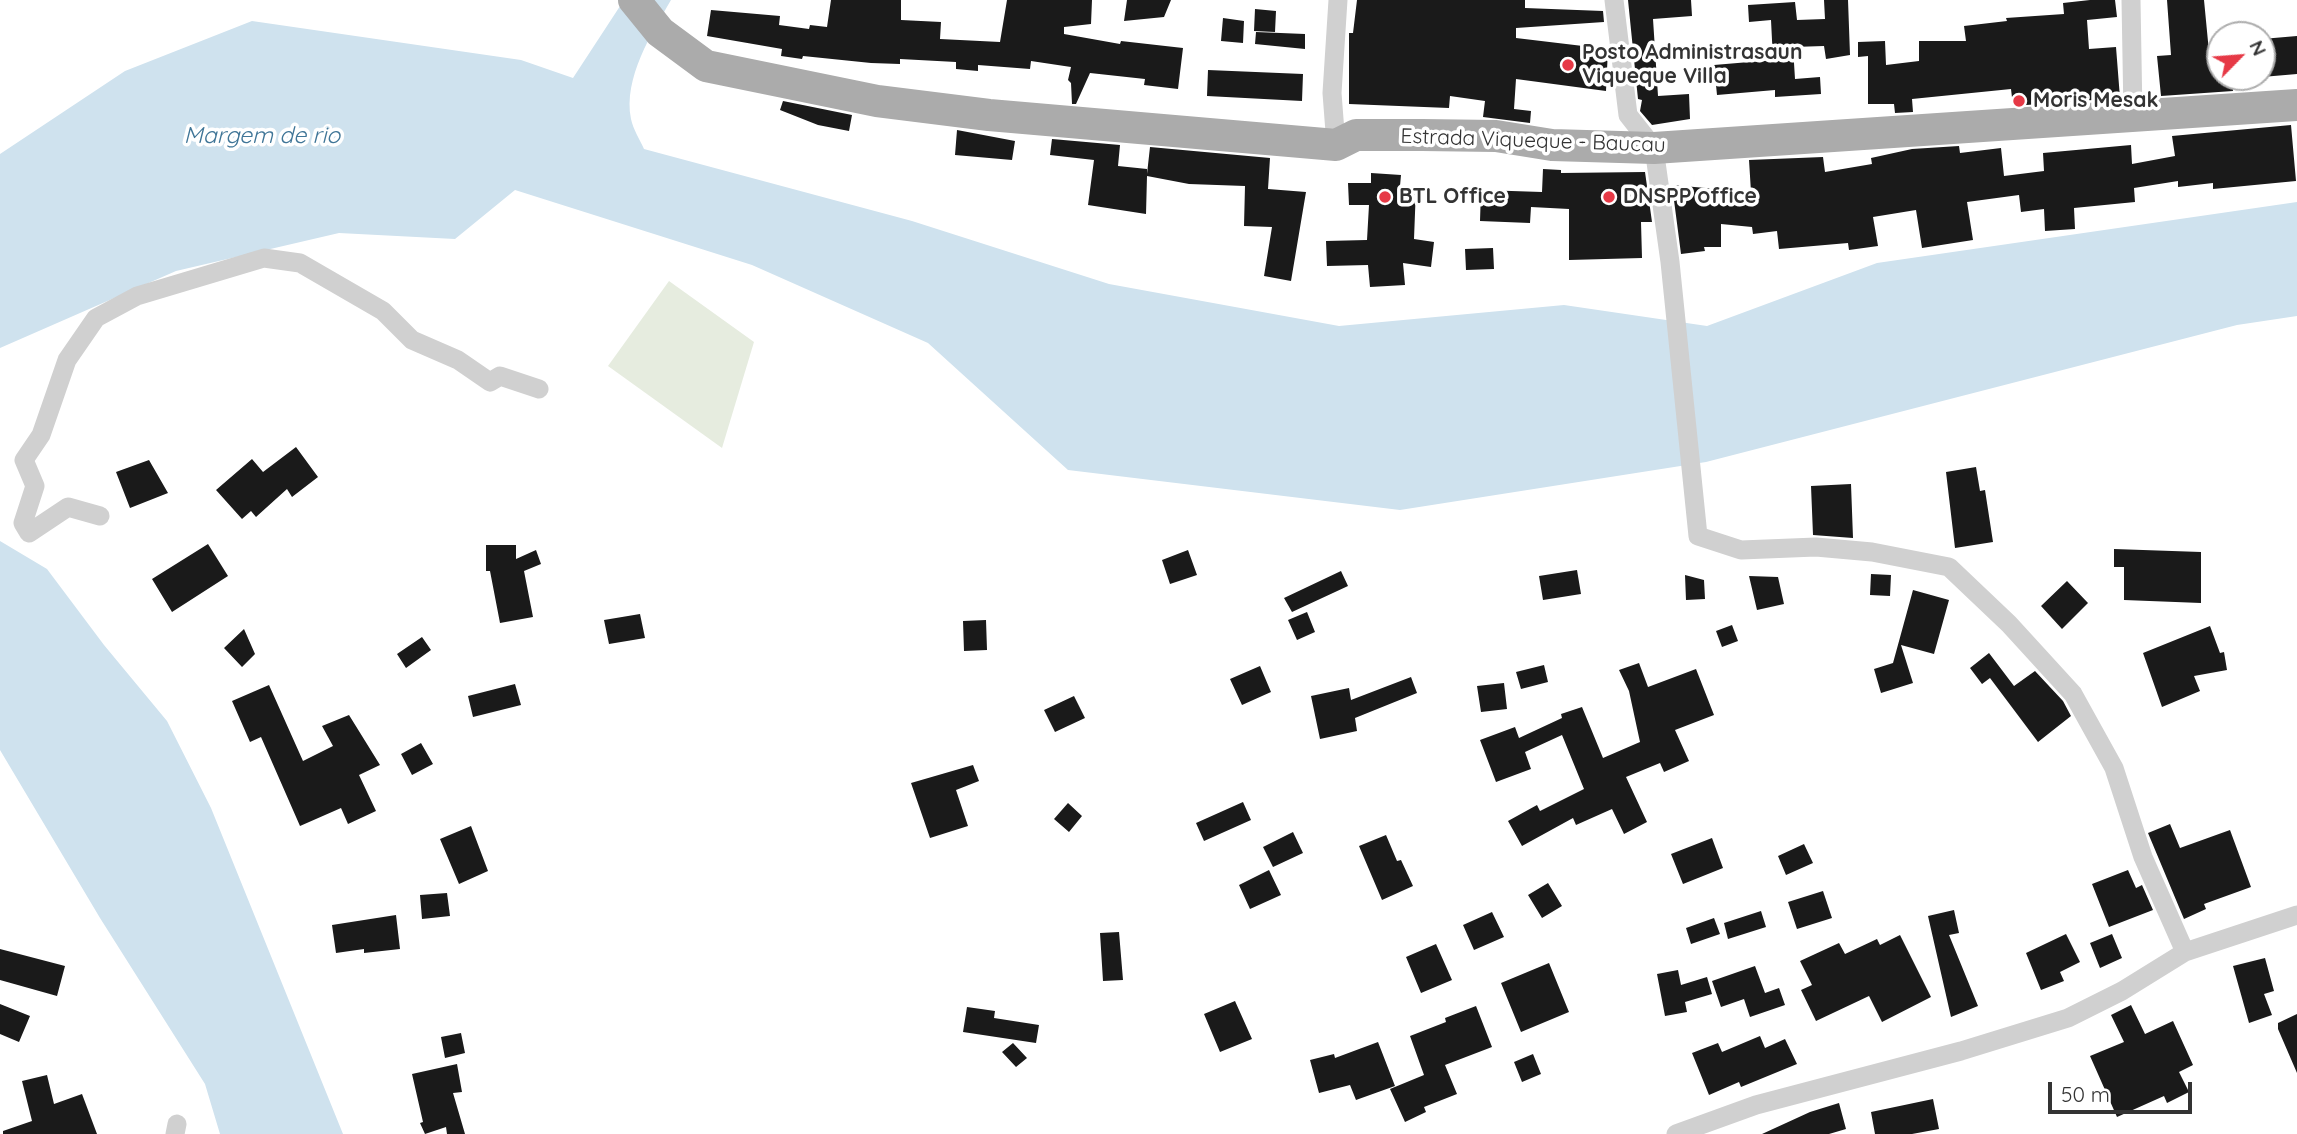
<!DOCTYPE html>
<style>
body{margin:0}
#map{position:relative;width:2297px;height:1134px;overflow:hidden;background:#fff;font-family:Quicksand,sans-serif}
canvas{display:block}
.north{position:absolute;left:2206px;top:21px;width:70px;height:70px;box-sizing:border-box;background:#fff;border:2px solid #adadad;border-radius:50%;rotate:65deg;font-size:19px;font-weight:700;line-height:28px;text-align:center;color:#333}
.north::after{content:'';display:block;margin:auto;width:24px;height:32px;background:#e63946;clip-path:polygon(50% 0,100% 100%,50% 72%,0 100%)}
.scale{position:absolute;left:2048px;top:1082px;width:144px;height:32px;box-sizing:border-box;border:4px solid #333;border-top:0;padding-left:9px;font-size:21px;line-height:24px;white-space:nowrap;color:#333;-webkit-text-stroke:5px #fff;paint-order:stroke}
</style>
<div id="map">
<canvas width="2297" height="1134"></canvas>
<div class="north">N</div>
<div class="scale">50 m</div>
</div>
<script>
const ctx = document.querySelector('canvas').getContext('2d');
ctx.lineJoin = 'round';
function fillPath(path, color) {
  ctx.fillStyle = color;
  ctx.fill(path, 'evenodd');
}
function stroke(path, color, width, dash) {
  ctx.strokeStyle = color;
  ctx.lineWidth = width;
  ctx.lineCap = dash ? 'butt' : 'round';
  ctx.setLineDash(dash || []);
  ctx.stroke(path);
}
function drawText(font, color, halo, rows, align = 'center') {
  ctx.font = font + ' Quicksand,sans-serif';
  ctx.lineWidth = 7;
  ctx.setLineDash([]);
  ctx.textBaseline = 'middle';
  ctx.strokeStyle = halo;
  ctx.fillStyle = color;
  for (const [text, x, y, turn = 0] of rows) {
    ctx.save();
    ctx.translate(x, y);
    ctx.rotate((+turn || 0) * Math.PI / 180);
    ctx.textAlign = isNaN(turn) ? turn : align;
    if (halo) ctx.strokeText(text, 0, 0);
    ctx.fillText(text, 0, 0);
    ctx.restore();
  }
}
fillPath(new Path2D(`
 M 669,281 L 754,342 L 722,448 L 608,366 Z`), '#e6ecdf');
fillPath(new Path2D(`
 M 624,0 L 671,0 C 652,33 623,78 631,119 C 633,129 640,140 644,149 L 912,221 L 1109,284 L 1339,326 L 1564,305 L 1707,326 L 1877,263 L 2297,202 L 2297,316 L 2237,325 L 1706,462 L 1400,510 L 1068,470 L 928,343 L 752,265 L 515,190 L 455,239 L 339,233 L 176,271 L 0,348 L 0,154 L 125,71 L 252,21 L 521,60 L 573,78 Z
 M 0,541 L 47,569 L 104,645 L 167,721 L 211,808 L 343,1134 L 220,1134 L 205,1084 L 100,918 L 0,750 Z`), '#cfe2ee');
fillPath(new Path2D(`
 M 831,0 L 901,0 L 901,20 L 941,22 L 940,39 L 1000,42 L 1007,0 L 1092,0 L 1091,24 L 1064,27 L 1064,34 L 1120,44 L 1121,41 L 1183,48 L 1178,89 L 1144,85 L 1145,79 L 1090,73 L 1076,104 L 1072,104 L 1071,83 L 1068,80 L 1071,67 L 1031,61 L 1030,69 L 978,65 L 978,71 L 956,69 L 956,62 L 900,59 L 900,64 L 871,63 L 803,56 L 802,59 L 781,56 L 782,49 L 707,36 L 711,10 L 780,16 L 779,25 L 809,29 L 810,25 L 827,27 Z
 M 1127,0 L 1171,0 L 1164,17 L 1124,21 Z
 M 1357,0 L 1525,0 L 1525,8 L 1603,11 L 1604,22 L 1516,28 L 1516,38 L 1608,49 L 1606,91 L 1516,79 L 1514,109 L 1531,111 L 1530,123 L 1483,117 L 1485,101 L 1450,96 L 1449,108 L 1349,104 L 1349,33 L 1353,33 Z
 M 1628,0 L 1691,0 L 1692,16 L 1653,19 L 1658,96 L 1689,94 L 1690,119 L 1652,125 L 1640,111 L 1642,100 L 1638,99 Z
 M 1824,0 L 1848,0 L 1850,55 L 1826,59 L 1824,46 L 1793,47 L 1795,79 L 1820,77 L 1821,94 L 1775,97 L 1775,90 L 1717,95 L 1714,65 L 1773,60 L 1771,20 L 1749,22 L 1748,5 L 1795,2 L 1797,20 L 1825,19 Z
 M 2090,0 L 2115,0 L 2117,17 L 2087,20 L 2089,49 L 2116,47 L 2120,98 L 2013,106 L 2011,89 L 1912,99 L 1913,112 L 1895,113 L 1894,104 L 1868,104 L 1868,56 L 1858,57 L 1858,42 L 1885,41 L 1886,65 L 1919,61 L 1919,41 L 1966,41 L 1964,26 L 2007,21 L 2006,18 L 2064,14 L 2063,3 Z
 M 2167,0 L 2204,0 L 2209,52 L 2220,51 L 2220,77 L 2232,77 L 2233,91 L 2161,96 L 2157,56 L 2171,55 Z
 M 1255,9 L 1276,11 L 1275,32 L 1254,31 Z
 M 1223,18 L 1244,21 L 1243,43 L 1221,41 Z
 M 1256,32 L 1305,34 L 1305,49 L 1255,44 Z
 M 2297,36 L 2297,74 L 2262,77 L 2262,39 Z
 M 1208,70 L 1303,74 L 1302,101 L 1207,96 Z
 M 783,101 L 852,115 L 849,131 L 818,125 L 780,110 Z
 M 2291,125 L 2296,181 L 2213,189 L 2213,183 L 2178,187 L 2178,181 L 2134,188 L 2135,202 L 2074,208 L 2075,229 L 2045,231 L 2044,209 L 2021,212 L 2019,195 L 1967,202 L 1973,240 L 1922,248 L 1916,210 L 1873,217 L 1878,246 L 1849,250 L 1848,243 L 1779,249 L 1777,231 L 1753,234 L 1752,227 L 1721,224 L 1721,247 L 1704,247 L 1705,251 L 1681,254 L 1672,185 L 1751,192 L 1749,160 L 1823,157 L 1825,172 L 1872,164 L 1871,158 L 1912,149 L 1959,146 L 1960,153 L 2001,148 L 2004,176 L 2044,171 L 2043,153 L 2131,145 L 2132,164 L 2175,156 L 2172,136 Z
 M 957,130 L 1015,141 L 1012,160 L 955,155 Z
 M 1052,139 L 1120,145 L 1118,166 L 1147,169 L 1147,174 L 1150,147 L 1270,158 L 1268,189 L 1306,192 L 1291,281 L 1264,276 L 1272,227 L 1244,226 L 1245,186 L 1189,184 L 1147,176 L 1146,214 L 1088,205 L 1094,160 L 1050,155 Z
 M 1543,169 L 1561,170 L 1561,173 L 1645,172 L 1652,222 L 1641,222 L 1642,258 L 1569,260 L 1569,209 L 1531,207 L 1530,223 L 1480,221 L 1481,190 L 1542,192 Z
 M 1371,173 L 1401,175 L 1400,186 L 1416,187 L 1414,239 L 1434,242 L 1431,267 L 1403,263 L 1405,285 L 1370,287 L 1368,265 L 1327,266 L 1326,241 L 1367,240 L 1369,205 L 1349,205 L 1348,183 L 1371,183 Z
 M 1493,248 L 1494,269 L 1466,270 L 1465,249 Z
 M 296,447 L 318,477 L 292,497 L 287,489 L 256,517 L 251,511 L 242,519 L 216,490 L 252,459 L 263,472 Z
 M 149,460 L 168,493 L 130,508 L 116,472 Z
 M 1976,467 L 1980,491 L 1985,490 L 1993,542 L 1955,548 L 1946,472 Z
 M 1851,484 L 1853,538 L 1813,535 L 1811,486 Z
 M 208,544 L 228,576 L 172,612 L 152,579 Z
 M 486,545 L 516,545 L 516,559 L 536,550 L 541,564 L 524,571 L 533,617 L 500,623 L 490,571 L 486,571 Z
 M 2114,549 L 2201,552 L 2201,603 L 2124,600 L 2124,567 L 2114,567 Z
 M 1188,550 L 1197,575 L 1170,584 L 1162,560 Z
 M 1577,570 L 1581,594 L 1543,600 L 1539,576 Z
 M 1341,571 L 1348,586 L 1292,612 L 1284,598 Z
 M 1871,574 L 1891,575 L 1890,596 L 1870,595 Z
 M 1685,575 L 1704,580 L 1705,599 L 1686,600 Z
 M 1749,576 L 1778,577 L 1784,604 L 1757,610 Z
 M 2067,581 L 2088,603 L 2062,629 L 2041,606 Z
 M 1913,590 L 1949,600 L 1934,654 L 1901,645 L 1913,683 L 1881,693 L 1874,669 L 1893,663 Z
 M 1307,612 L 1315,632 L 1297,640 L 1288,620 Z
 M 640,614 L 645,638 L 609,644 L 604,620 Z
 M 986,620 L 987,650 L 964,651 L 963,621 Z
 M 1732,625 L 1738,641 L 1722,647 L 1716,631 Z
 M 2210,626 L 2220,653 L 2224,652 L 2227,670 L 2194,676 L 2200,691 L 2162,707 L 2143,653 Z
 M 244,629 L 255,654 L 242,667 L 224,648 Z
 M 422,637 L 431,650 L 406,668 L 397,654 Z
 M 1989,653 L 2014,686 L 2035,671 L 2063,701 L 2071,716 L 2038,742 L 1990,678 L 1982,684 L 1970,668 Z
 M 1639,663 L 1648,687 L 1696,669 L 1714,715 L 1675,730 L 1689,761 L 1664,772 L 1660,763 L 1626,777 L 1647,822 L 1624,834 L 1612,809 L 1576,825 L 1573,818 L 1522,846 L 1508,821 L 1537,805 L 1540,811 L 1584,789 L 1562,735 L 1525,752 L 1531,769 L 1496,782 L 1480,740 L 1515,727 L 1519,738 L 1562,718 L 1561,714 L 1582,707 L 1603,758 L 1640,742 L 1629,691 L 1619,670 Z
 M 1544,665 L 1548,682 L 1521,689 L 1516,672 Z
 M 1260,666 L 1271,692 L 1242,705 L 1230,679 Z
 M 1411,677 L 1417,693 L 1355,718 L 1357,731 L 1320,739 L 1311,696 L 1349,688 L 1351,700 Z
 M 1504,683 L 1507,709 L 1481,712 L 1477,686 Z
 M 515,684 L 521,705 L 473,717 L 468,696 Z
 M 269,685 L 303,761 L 333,746 L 322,726 L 349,715 L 380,765 L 359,775 L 376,811 L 348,824 L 341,808 L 300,826 L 261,737 L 250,742 L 232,701 Z
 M 1074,696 L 1085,718 L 1055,732 L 1044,710 Z
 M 421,743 L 433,764 L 412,775 L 401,754 Z
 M 973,765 L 979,781 L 956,790 L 968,826 L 930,838 L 911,783 Z
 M 1243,802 L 1251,820 L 1204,841 L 1196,823 Z
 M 1068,803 L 1082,816 L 1069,832 L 1054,819 Z
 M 2170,824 L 2180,848 L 2230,830 L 2251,887 L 2204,904 L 2206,909 L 2184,919 L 2148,833 Z
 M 471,826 L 488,871 L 459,884 L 440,839 Z
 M 1293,832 L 1303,853 L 1273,867 L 1263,847 Z
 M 1386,835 L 1397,861 L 1401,860 L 1413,886 L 1382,900 L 1359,846 Z
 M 1712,838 L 1723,868 L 1683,884 L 1671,854 Z
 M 1804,844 L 1813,863 L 1786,875 L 1778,856 Z
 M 1269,870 L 1281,895 L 1250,909 L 1239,885 Z
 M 2128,870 L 2136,888 L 2142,885 L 2153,910 L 2109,927 L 2092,884 Z
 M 1548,883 L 1562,906 L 1542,918 L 1528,895 Z
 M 1823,891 L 1832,918 L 1797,929 L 1788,902 Z
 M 447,893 L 450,916 L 422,919 L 420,895 Z
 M 1954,910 L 1959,933 L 1949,935 L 1978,1006 L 1951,1017 L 1928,916 Z
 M 1761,911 L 1766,927 L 1728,939 L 1724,923 Z
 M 1492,912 L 1504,937 L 1474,950 L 1463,925 Z
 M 396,915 L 400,949 L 364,953 L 364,949 L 336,953 L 332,925 Z
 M 1714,918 L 1720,934 L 1691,944 L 1686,928 Z
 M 1119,932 L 1123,980 L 1103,981 L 1100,933 Z
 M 2066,934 L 2080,962 L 2060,972 L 2064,981 L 2041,990 L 2026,953 Z
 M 2112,934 L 2122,958 L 2100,968 L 2090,943 Z
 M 1900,935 L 1931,997 L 1882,1022 L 1869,996 L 1816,1021 L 1801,990 L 1812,985 L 1800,961 L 1839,943 L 1845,954 L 1877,939 L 1880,945 Z
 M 1436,944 L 1452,980 L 1421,993 L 1406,957 Z
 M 0,949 L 65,966 L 57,996 L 0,980 Z
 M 2265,958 L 2274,991 L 2264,994 L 2272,1015 L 2249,1023 L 2233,966 Z
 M 1549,963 L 1569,1012 L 1521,1032 L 1501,983 Z
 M 1755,966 L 1765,993 L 1779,988 L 1785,1005 L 1750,1017 L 1744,999 L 1721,1007 L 1712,981 Z
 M 1678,970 L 1681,985 L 1707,977 L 1712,994 L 1685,1002 L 1687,1012 L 1665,1016 L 1657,974 Z
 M 1235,1001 L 1252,1039 L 1220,1052 L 1204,1014 Z
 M 0,1004 L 30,1016 L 19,1042 L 0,1034 Z
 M 2131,1005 L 2145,1034 L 2173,1021 L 2193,1065 L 2179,1072 L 2189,1092 L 2167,1103 L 2164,1096 L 2117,1117 L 2090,1056 L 2124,1042 L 2111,1015 Z
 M 1476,1006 L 1492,1047 L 1445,1065 L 1457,1094 L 1424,1107 L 1426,1112 L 1405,1122 L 1390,1089 L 1424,1075 L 1410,1036 L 1446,1022 L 1445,1018 Z
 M 967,1007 L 995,1011 L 994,1018 L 1039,1025 L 1036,1043 L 963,1032 Z
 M 2297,1014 L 2297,1073 L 2278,1029 L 2278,1023 Z
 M 461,1033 L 465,1053 L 445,1058 L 441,1037 Z
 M 1760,1036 L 1765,1048 L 1785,1039 L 1797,1064 L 1741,1087 L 1739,1082 L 1709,1095 L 1692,1053 L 1718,1043 L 1722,1052 Z
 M 1378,1042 L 1395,1086 L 1356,1100 L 1350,1085 L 1319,1093 L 1310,1060 L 1334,1054 L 1335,1058 Z
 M 1013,1043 L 1027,1058 L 1016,1067 L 1002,1052 Z
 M 1533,1054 L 1541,1074 L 1522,1082 L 1514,1062 Z
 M 457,1064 L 462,1092 L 453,1093 L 465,1134 L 447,1134 L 446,1127 L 425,1134 L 420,1123 L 423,1122 L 412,1074 Z
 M 47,1075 L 54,1104 L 82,1094 L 97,1134 L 3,1134 L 3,1131 L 32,1121 L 22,1081 Z
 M 1933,1099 L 1939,1129 L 1912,1134 L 1875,1134 L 1871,1112 Z
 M 1839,1103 L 1846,1129 L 1829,1134 L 1762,1134 L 1810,1112 Z`), '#1a1a1a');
stroke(new Path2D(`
 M 1614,0 L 1628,115 L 1654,148 L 1670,262 L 1698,536 L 1741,550 L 1816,547 L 1872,552 L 1949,567 L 2009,624 L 2073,694 L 2114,768 L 2143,857 L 2185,952
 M 2131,0 L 2133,115
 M 1336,145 L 1332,93 L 1338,0
 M 100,516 L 68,507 L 29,533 L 23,523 L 35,486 L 24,460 L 41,435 L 67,360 L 96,318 L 137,296 L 264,258 L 300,263 L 383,311 L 412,340 L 458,360 L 490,382 L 500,376 L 539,389
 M 175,1134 L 177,1124
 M 1676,1134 L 1756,1105 L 1961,1051 L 2068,1018 L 2122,991 L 2185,952 L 2297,915`), '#d0d0d0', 19);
stroke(new Path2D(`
 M 634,0 L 660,32 L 706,66 L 877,101 L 989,115 L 1336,145 L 1356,135 L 1422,135 L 1496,136 L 1552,145 L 1654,148 L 2297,105`), '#ababab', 32);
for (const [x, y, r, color] of [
 [1568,65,7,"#e63946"],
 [2019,101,7,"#e63946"],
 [1385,197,7,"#e63946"],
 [1609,197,7,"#e63946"]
]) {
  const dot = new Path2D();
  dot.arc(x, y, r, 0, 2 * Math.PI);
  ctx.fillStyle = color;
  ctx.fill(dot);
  stroke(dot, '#fff', 2.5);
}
drawText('bold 21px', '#333', '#fff', [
 ["Posto Administrasaun",1582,53],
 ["Viqueque Villa",1582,77],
 ["Moris Mesak",2033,101],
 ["BTL Office",1399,197],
 ["DNSPP office",1623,197]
], 'left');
drawText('21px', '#333', '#fff', [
 ["Estrada Viqueque - Baucau",1533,141,2]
]);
drawText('italic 23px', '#3f7597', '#fff', [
 ["Margem de rio",262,136]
]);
</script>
